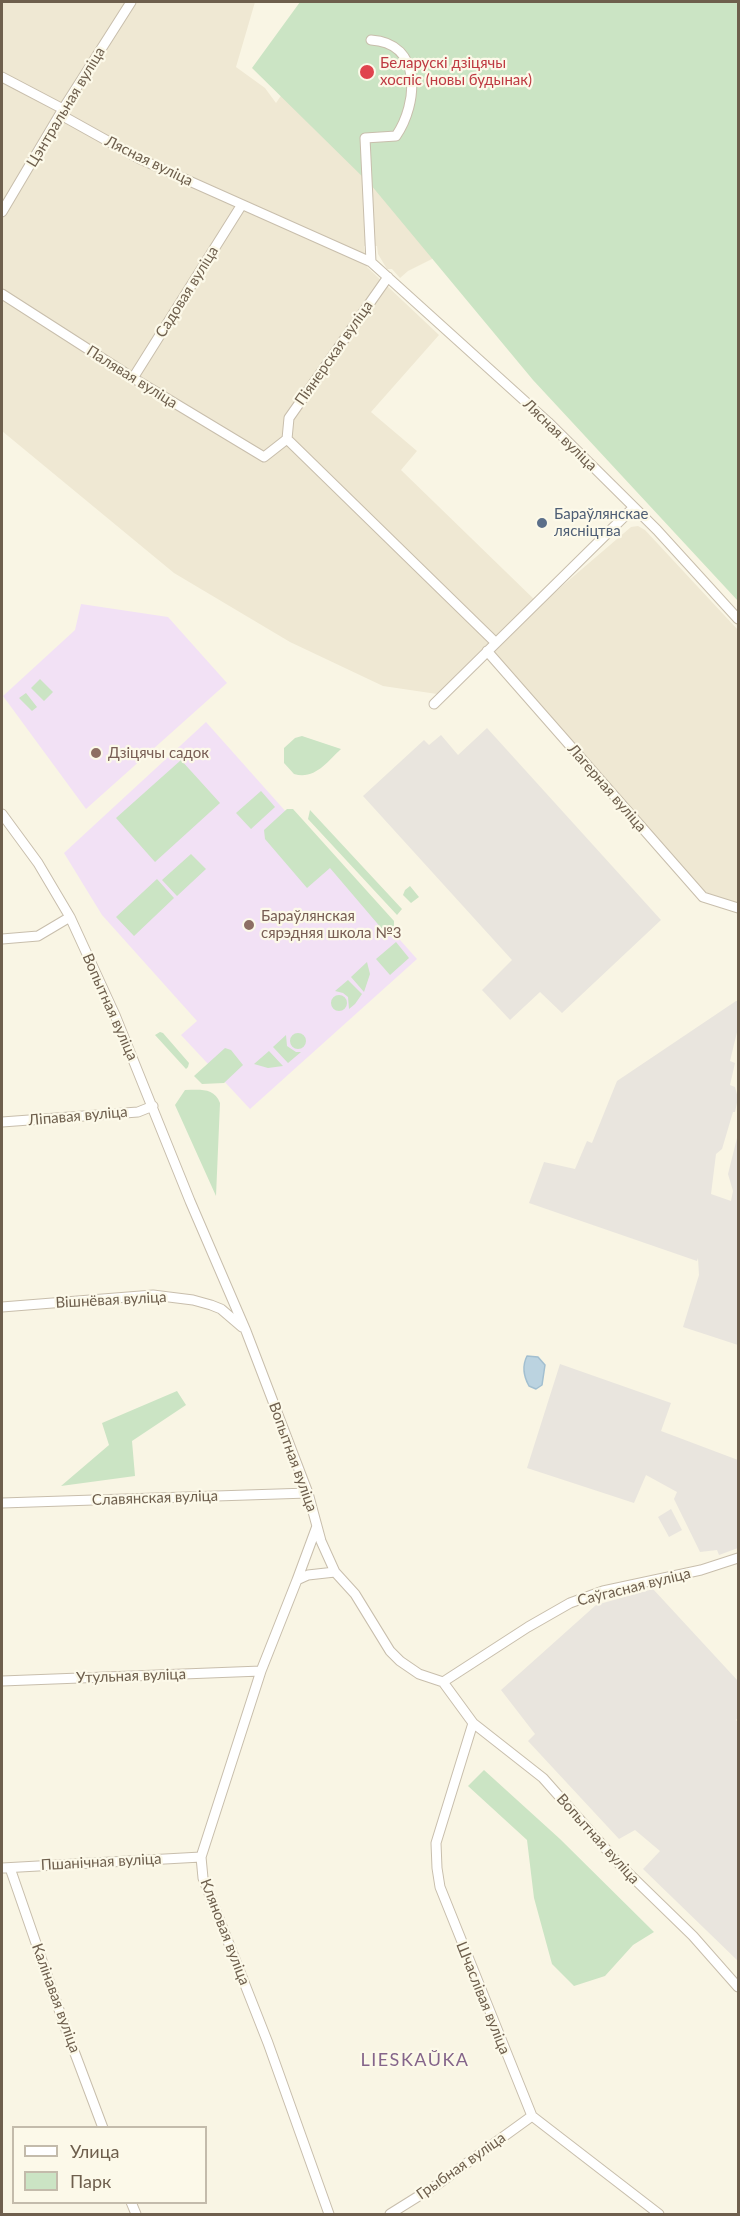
<!DOCTYPE html>
<meta charset="utf-8">
<style>
body{margin:0}
#map{position:relative;width:740px;height:2216px;overflow:hidden;background:#f9f5e4;font-family:Lato,sans-serif}
canvas{display:block}
.frame{position:absolute;inset:0;border:3px solid #6e5f4d;pointer-events:none}
.legend{position:absolute;left:12px;top:2126px;width:195px;height:78px;box-sizing:border-box;background:#fcf9e9;border:2px solid #c3bbab;margin:0;padding:8px 10px;list-style:none;font-size:18px;color:#6e5f4d}
.legend li{display:flex;align-items:center;gap:12px;height:30px}
.legend b{width:30px;border:2px solid #c3bbab}
</style>
<div id="map">
<canvas width="740" height="2216"></canvas>
<div class="frame"></div>
<ul class="legend">
<li><b style="height:8px;background:#fff"></b>Улица</li>
<li><b style="height:16px;background:#cbe4c4"></b>Парк</li>
</ul>
</div>
<script>
const ctx = document.querySelector('canvas').getContext('2d');
ctx.lineJoin = 'round';
function fillPath(path, color) {
  ctx.fillStyle = color;
  ctx.fill(path, 'evenodd');
}
function stroke(path, color, width, dash) {
  ctx.strokeStyle = color;
  ctx.lineWidth = width;
  ctx.lineCap = dash ? 'butt' : 'round';
  ctx.setLineDash(dash || []);
  ctx.stroke(path);
}
function drawText(font, color, halo, rows, align = 'center') {
  ctx.font = font + ' Lato,sans-serif';
  ctx.lineWidth = 4.5;
  ctx.setLineDash([]);
  ctx.textBaseline = 'middle';
  ctx.strokeStyle = halo;
  ctx.fillStyle = color;
  for (const [text, x, y, turn = 0] of rows) {
    ctx.save();
    ctx.translate(x, y);
    ctx.rotate((+turn || 0) * Math.PI / 180);
    ctx.textAlign = isNaN(turn) ? turn : align;
    if (halo) ctx.strokeText(text, 0, 0);
    ctx.fillText(text, 0, 0);
    ctx.restore();
  }
}
fillPath(new Path2D(`
 M 2,2 L 255,2 L 236,67 L 265,88 L 276,103 L 335,16 L 518,216 L 408,271 L 400,278 L 392,269 L 387,269 L 378,254 L 377,246 L 364,246 L 367,267 L 439,335 L 371,412 L 417,451 L 401,470 L 540,605 L 631,527 L 638,526 L 645,530 L 738,630 L 738,906 L 705,894 L 651,834 L 487,644 L 437,694 L 383,686 L 290,642 L 174,573 L 2,431 Z`), '#efe8d3');
fillPath(new Path2D(`
 M 487,728 L 661,920 L 562,1013 L 540,992 L 510,1020 L 482,990 L 512,960 L 363,796 L 424,740 L 429,745 L 441,735 L 458,755 Z
 M 736,1001 L 738,1001 L 738,1028 L 730,1061 L 735,1063 L 730,1085 L 735,1087 L 738,1098 L 735,1112 L 733,1112 L 722,1149 L 716,1154 L 711,1194 L 731,1201 L 733,1191 L 728,1174 L 738,1134 L 738,1345 L 683,1327 L 699,1275 L 698,1258 L 697,1261 L 529,1203 L 544,1162 L 575,1169 L 587,1141 L 592,1143 L 617,1081 Z
 M 560,1364 L 671,1403 L 661,1431 L 738,1460 L 738,1548 L 719,1555 L 717,1550 L 700,1552 L 674,1499 L 677,1492 L 646,1475 L 634,1503 L 527,1468 Z
 M 671,1509 L 682,1530 L 669,1537 L 658,1517 Z
 M 653,1589 L 738,1681 L 738,1717 L 736,1720 L 738,1722 L 738,1961 L 643,1869 L 660,1851 L 635,1830 L 619,1839 L 528,1741 L 535,1734 L 501,1690 L 596,1605 Z`), '#e9e5de');
fillPath(new Path2D(`
 M 81,604 L 168,617 L 227,683 L 86,809 L 3,696 L 75,630 Z
 M 206,722 L 417,959 L 250,1109 L 181,1035 L 197,1021 L 102,915 L 64,853 Z`), '#f2e1f5');
fillPath(new Path2D(`
 M 300,2 L 738,2 L 738,601 L 533,380 L 371,185 L 252,68 Z
 M 40,679 L 53,692 L 44,701 L 31,688 Z
 M 26,693 L 37,707 L 32,711 L 19,698 Z
 M 302,736 L 341,749 C 327,762 315,780 294,774 L 284,763 L 284,748 L 295,738 Z
 M 181,760 L 220,803 L 155,862 L 116,818 Z
 M 261,791 L 275,807 L 251,829 L 236,813 Z
 M 287,809 L 293,809 L 394,921 L 394,930 L 388,936 L 330,868 L 307,888 L 265,839 L 264,830 Z
 M 310,810 L 402,909 L 397,915 L 308,819 Z
 M 191,854 L 206,869 L 177,896 L 162,880 Z
 M 157,879 L 174,898 L 134,936 L 116,917 Z
 M 410,886 L 419,897 L 411,903 L 403,895 L 405,890 Z
 M 396,942 L 409,958 L 390,975 L 376,959 Z
 M 367,962 L 370,974 L 364,992 L 351,977 Z
 M 348,980 L 362,994 L 355,1004 L 349,1009 L 348,997 L 343,993 L 335,991 Z
 M331 1003a8 8 0 1 1 16 0a8 8 0 1 1-16 0Z
 M 160,1032 L 163,1033 L 189,1063 L 188,1067 L 186,1069 L 155,1035 Z
 M290 1041a8 8 0 1 1 16 0a8 8 0 1 1-16 0Z
 M 286,1035 L 287,1046 L 296,1052 L 301,1052 L 288,1063 L 273,1047 Z
 M 225,1048 L 231,1050 L 243,1065 L 224,1083 L 202,1084 L 194,1076 Z
 M 269,1051 L 283,1066 L 268,1068 L 254,1064 Z
 M 185,1090 C 199,1090 214,1087 220,1103 L 216,1196 L 175,1105 Z
 M 177,1391 L 186,1405 L 132,1441 L 135,1476 L 61,1486 L 109,1445 L 102,1423 Z
 M 484,1770 L 560,1839 L 654,1932 L 633,1945 L 605,1976 L 574,1986 L 552,1964 L 534,1898 L 527,1840 L 468,1786 Z`), '#cbe4c4');
const water = new Path2D(`
 M 527,1356 L 538,1357 L 545,1365 L 542,1385 L 536,1389 L 529,1386 C 524,1377 522,1366 527,1356 Z`);
fillPath(water, '#bbd3e0');
stroke(water, '#a2bfd0', 1.5);
const street = new Path2D(`
 M 2,77 L 63,109
 M 61,115 L 140,159 L 371,262 L 548,422 L 657,530 L 738,619
 M 2,212 L 63,109 L 131,2
 M 371,262 L 365,138 L 396,136 C 418,104 423,43 371,40
 M 2,294 L 133,378 L 264,457 L 287,439 L 289,418 L 388,277
 M 133,378 L 241,206
 M 287,439 L 496,643
 M 487,651 L 703,897 L 738,908
 M 434,704 L 633,508
 M 2,814 L 38,863 L 70,917 L 115,1015 L 190,1201 L 246,1331 L 308,1493 L 321,1541 L 335,1572 L 355,1594 L 390,1651 L 400,1661 L 419,1674 L 443,1682 L 473,1723 L 543,1778 L 620,1865 L 693,1936 L 738,1987
 M 2,939 L 38,936 L 70,917
 M 2,1122 L 138,1112 L 153,1106
 M 2,1307 L 153,1295 L 193,1300 L 211,1305 L 221,1309 L 242,1327
 M 2,1503 L 308,1493
 M 297,1580 L 317,1526
 M 2,1681 L 261,1671
 M 443,1682 L 528,1627 L 570,1603 L 603,1591 L 701,1570 L 738,1558
 M 473,1723 L 436,1843 L 437,1868 L 440,1887 L 532,2116 L 659,2214
 M 2,1868 L 201,1857
 M 10,1868 L 65,2027 L 103,2128
 M 131,2202 L 136,2214
 M 329,2214 L 268,2043 L 203,1878 L 201,1857 L 261,1671 L 297,1580 L 308,1575 L 335,1572
 M 390,2214 L 438,2184 L 532,2116`);
stroke(street, '#c8beac', 11);
stroke(street, '#fff', 9);
for (const [x, y, r, color] of [
 [367,72,8,"#e0444e"],
 [542,523,6,"#5c6f8a"],
 [96,753,6,"#8d6e63"],
 [249,925,6,"#8d6e63"]
]) {
  const dot = new Path2D();
  dot.arc(x, y, r, 0, 2 * Math.PI);
  ctx.fillStyle = color;
  ctx.fill(dot);
  stroke(dot, '#fcf9e9', 2);
}
drawText('15px', '#be3a42', '#fcf9e9', [
 ["Беларускі дзіцячы",380,63],
 ["хоспіс (новы будынак)",380,80]
], 'left');
drawText('15px', '#6e5f4d', '#fcf9e9', [
 ["Цэнтральная вуліца",66,107,-59],
 ["Лясная вуліца",149,161,26],
 ["Садовая вуліца",187,292,-58],
 ["Піянерская вуліца",334,353,-55],
 ["Палявая вуліца",132,377,32],
 ["Лясная вуліца",560,435,44],
 ["Лагерная вуліца",607,788,49],
 ["Вопытная вуліца",110,1007,66],
 ["Ліпавая вуліца",78,1116,-5],
 ["Вішнёвая вуліца",111,1300,-3],
 ["Вопытная вуліца",293,1457,70],
 ["Славянская вуліца",155,1498,-2],
 ["Саўгасная вуліца",634,1587,-14],
 ["Утульная вуліца",131,1676,-2],
 ["Вопытная вуліца",598,1839,48],
 ["Пшанічная вуліца",101,1862,-3],
 ["Кляновая вуліца",225,1932,69],
 ["Калінавая вуліца",56,1998,70],
 ["Шчаслівая вуліца",483,1998,68],
 ["Грыбная вуліца",461,2166,-35]
]);
drawText('15px', '#4e5e75', '#fcf9e9', [
 ["Бараўлянскае",554,514],
 ["лясніцтва",554,531]
], 'left');
drawText('15px', '#785e54', '#fcf9e9', [
 ["Дзіцячы садок",108,753],
 ["Бараўлянская",261,916],
 ["сярэдняя школа №3",261,933]
], 'left');
ctx.letterSpacing = '1.5px';
drawText('18px', '#85658a', '#fcf9e9', [
 ["LIESKAŬKA",415,2060]
]);
ctx.letterSpacing = '0px';
</script>
